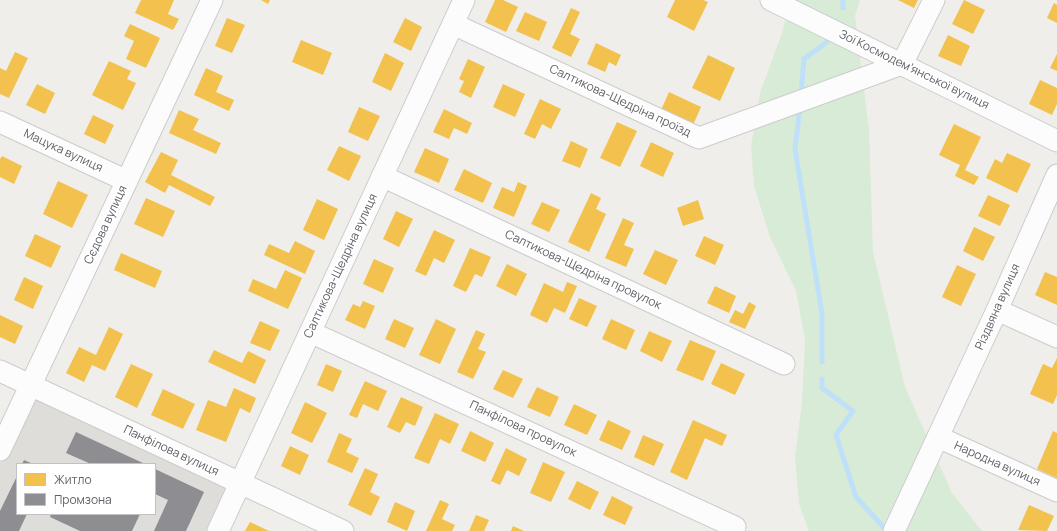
<!DOCTYPE html>
<meta charset="utf-8">
<style>
body{margin:0}
#map{position:relative;width:1057px;height:531px;overflow:hidden;background:#efeeea;font-family:Manrope,sans-serif}
canvas{display:block}
.legend{position:absolute;left:16px;top:463px;width:140px;height:52px;box-sizing:border-box;background:#fff;border:1px solid #bfc1c3;margin:0;padding:5px 7px;list-style:none;font-size:12px;color:#5f6368}
.legend li{display:flex;align-items:center;gap:8px;height:20px}
.legend b{width:20px;border:1px solid #bfc1c3}
</style>
<div id="map">
<canvas width="1057" height="531"></canvas>
<ul class="legend">
<li><b style="height:11px;background:#f2c14e"></b>Житло</li>
<li><b style="height:11px;background:#8d8d92"></b>Промзона</li>
</ul>
</div>
<script>
const ctx = document.querySelector('canvas').getContext('2d');
ctx.lineJoin = 'round';
function fillPath(path, color) {
  ctx.fillStyle = color;
  ctx.fill(path, 'evenodd');
}
function stroke(path, color, width, dash) {
  ctx.strokeStyle = color;
  ctx.lineWidth = width;
  ctx.lineCap = dash ? 'butt' : 'round';
  ctx.setLineDash(dash || []);
  ctx.stroke(path);
}
function drawText(font, color, halo, rows, align = 'center') {
  ctx.font = font + ' Manrope,sans-serif';
  ctx.lineWidth = 4;
  ctx.setLineDash([]);
  ctx.textBaseline = 'middle';
  ctx.strokeStyle = halo;
  ctx.fillStyle = color;
  for (const [text, x, y, turn = 0] of rows) {
    ctx.save();
    ctx.translate(x, y);
    ctx.rotate((+turn || 0) * Math.PI / 180);
    ctx.textAlign = isNaN(turn) ? turn : align;
    if (halo) ctx.strokeText(text, 0, 0);
    ctx.fillText(text, 0, 0);
    ctx.restore();
  }
}
fillPath(new Path2D(`
 M 32,394 L 233,487 L 212,531 L 0,531 L 0,463 ZM 17,464 L 155,464 L 155,514 L 17,514 Z`), '#dfddda');
fillPath(new Path2D(`
 M 790,0 L 860,0 L 855,16 L 869,129 L 873,252 L 905,387 L 952,493 L 982,531 L 809,531 L 799,504 L 795,456 L 802,402 L 805,340 L 796,291 L 770,237 L 754,186 L 751,146 L 760,93 L 783,30 Z`), '#d8ebd6');
fillPath(new Path2D(`
 M 141,0 L 174,0 L 168,14 L 179,19 L 173,30 L 135,13 Z
 M 261,0 L 270,0 L 268,4 Z
 M 495,0 L 503,0 L 518,7 L 506,32 L 485,22 Z
 M 675,0 L 703,0 L 708,2 L 694,31 L 667,17 Z
 M 898,0 L 918,0 L 914,8 Z
 M 964,0 L 985,10 L 973,34 L 952,24 Z
 M 1054,3 L 1057,5 L 1057,23 L 1047,18 Z
 M 571,8 L 580,12 L 570,34 L 580,39 L 571,57 L 552,48 Z
 M 525,12 L 547,22 L 539,41 L 516,31 Z
 M 227,18 L 245,25 L 232,53 L 215,46 Z
 M 405,18 L 422,27 L 411,51 L 393,42 Z
 M 130,24 L 160,38 L 146,68 L 126,59 L 134,41 L 124,36 Z
 M 948,35 L 970,46 L 961,66 L 938,56 Z
 M 301,40 L 332,53 L 323,75 L 292,62 Z
 M 596,43 L 621,55 L 616,66 L 609,62 L 605,72 L 587,64 Z
 M 15,52 L 28,58 L 9,98 L 0,94 L 0,68 L 6,71 Z
 M 385,53 L 404,63 L 391,91 L 372,82 Z
 M 1057,54 L 1057,71 L 1050,68 Z
 M 708,55 L 735,68 L 720,101 L 692,88 Z
 M 468,59 L 485,67 L 471,98 L 459,92 L 464,81 L 459,79 Z
 M 109,61 L 131,71 L 127,79 L 136,83 L 123,110 L 92,95 Z
 M 206,68 L 223,76 L 216,92 L 234,100 L 229,111 L 194,95 Z
 M 1040,80 L 1057,88 L 1057,104 L 1052,115 L 1029,104 Z
 M 37,84 L 55,93 L 45,114 L 26,105 Z
 M 503,84 L 525,94 L 515,117 L 493,107 Z
 M 669,92 L 701,107 L 693,125 L 661,110 Z
 M 540,99 L 561,109 L 551,129 L 542,124 L 535,139 L 524,134 Z
 M 359,107 L 380,116 L 368,141 L 348,132 Z
 M 444,109 L 472,123 L 467,134 L 454,128 L 449,139 L 433,132 Z
 M 179,110 L 199,119 L 193,130 L 221,143 L 216,154 L 169,133 Z
 M 93,115 L 114,125 L 105,144 L 84,134 Z
 M 617,122 L 637,131 L 620,167 L 600,158 Z
 M 954,124 L 981,137 L 965,170 L 979,177 L 974,185 L 955,176 L 960,165 L 939,155 Z
 M 571,141 L 588,149 L 580,168 L 562,161 Z
 M 651,142 L 674,153 L 663,177 L 640,166 Z
 M 339,146 L 361,156 L 349,181 L 327,170 Z
 M 425,148 L 449,159 L 439,183 L 414,172 Z
 M 161,152 L 178,160 L 171,175 L 215,197 L 210,206 L 169,185 L 165,193 L 145,182 Z
 M 1007,153 L 1031,164 L 1017,193 L 986,178 L 995,159 L 1002,163 Z
 M 2,156 L 22,166 L 14,184 L 0,177 L 0,159 Z
 M 464,169 L 492,183 L 483,203 L 454,190 Z
 M 58,181 L 88,195 L 72,228 L 43,214 Z
 M 518,182 L 527,186 L 514,217 L 493,208 L 502,187 L 514,192 Z
 M 591,193 L 601,198 L 596,209 L 606,214 L 589,252 L 568,242 Z
 M 988,195 L 1010,205 L 1000,226 L 978,216 Z
 M 146,198 L 175,211 L 163,237 L 134,224 Z
 M 317,199 L 338,209 L 324,240 L 303,230 Z
 M 698,200 L 704,219 L 683,226 L 677,208 Z
 M 542,202 L 560,210 L 549,232 L 531,224 Z
 M 396,211 L 413,219 L 399,247 L 383,239 Z
 M 623,218 L 634,223 L 624,245 L 634,249 L 626,267 L 605,258 Z
 M 974,227 L 995,237 L 983,261 L 963,251 Z
 M 434,230 L 455,240 L 444,263 L 434,258 L 426,276 L 415,271 Z
 M 35,234 L 61,246 L 51,268 L 25,256 Z
 M 704,236 L 724,245 L 715,265 L 695,256 Z
 M 295,241 L 315,251 L 305,274 L 264,255 L 269,244 L 289,253 Z
 M 470,248 L 491,257 L 482,277 L 475,274 L 466,292 L 453,286 Z
 M 655,250 L 678,260 L 666,285 L 643,274 Z
 M 121,253 L 162,271 L 155,288 L 114,270 Z
 M 374,259 L 394,268 L 383,293 L 363,284 Z
 M 507,264 L 527,274 L 516,296 L 496,286 Z
 M 957,265 L 976,274 L 961,306 L 942,297 Z
 M 285,270 L 302,278 L 288,309 L 248,291 L 253,279 L 276,289 Z
 M 1045,272 L 1057,277 L 1057,305 L 1035,295 Z
 M 24,277 L 43,286 L 33,309 L 14,300 Z
 M 567,282 L 577,286 L 565,313 L 554,308 L 547,323 L 530,315 L 544,283 L 563,292 Z
 M 715,286 L 736,296 L 729,313 L 707,303 Z
 M 579,298 L 597,306 L 587,327 L 569,319 Z
 M 363,301 L 375,306 L 365,329 L 345,320 L 353,304 L 360,307 Z
 M 749,302 L 756,306 L 745,329 L 729,322 L 735,310 L 743,314 Z
 M 0,315 L 23,326 L 15,344 L 0,337 Z
 M 394,319 L 414,328 L 405,348 L 385,339 Z
 M 436,319 L 456,329 L 440,364 L 419,355 Z
 M 611,319 L 635,330 L 626,350 L 602,339 Z
 M 260,321 L 280,330 L 270,351 L 250,343 Z
 M 109,327 L 123,334 L 105,371 L 92,365 L 84,382 L 66,373 L 79,347 L 96,355 Z
 M 476,330 L 485,334 L 478,349 L 486,352 L 473,379 L 457,372 Z
 M 649,331 L 672,341 L 662,362 L 640,351 Z
 M 690,340 L 716,351 L 703,381 L 676,370 Z
 M 214,350 L 242,363 L 248,351 L 266,360 L 255,384 L 208,362 Z
 M 1057,358 L 1057,395 L 1053,404 L 1030,394 L 1043,364 L 1052,368 Z
 M 721,363 L 745,374 L 735,395 L 711,384 Z
 M 131,364 L 153,374 L 137,408 L 115,397 Z
 M 326,364 L 342,371 L 333,392 L 317,385 Z
 M 503,370 L 523,379 L 513,398 L 493,389 Z
 M 365,381 L 387,391 L 378,411 L 363,404 L 357,418 L 349,415 Z
 M 537,387 L 559,397 L 550,417 L 527,407 Z
 M 234,388 L 256,398 L 250,413 L 240,408 L 226,442 L 196,430 L 208,400 L 226,407 Z
 M 163,389 L 195,404 L 183,429 L 151,415 Z
 M 401,397 L 423,407 L 415,426 L 406,422 L 400,433 L 387,427 Z
 M 305,402 L 327,413 L 312,443 L 291,433 Z
 M 574,404 L 597,415 L 587,435 L 564,425 Z
 M 435,413 L 459,424 L 450,444 L 440,439 L 429,464 L 414,458 Z
 M 608,420 L 631,431 L 622,450 L 599,440 Z
 M 693,420 L 727,435 L 722,446 L 705,438 L 687,480 L 670,472 Z
 M 470,431 L 494,443 L 485,462 L 461,451 Z
 M 1053,431 L 1057,433 L 1057,478 L 1037,469 Z
 M 339,433 L 352,439 L 346,452 L 359,458 L 352,473 L 327,462 Z
 M 643,435 L 664,444 L 654,466 L 634,457 Z
 M 290,446 L 309,455 L 300,475 L 281,466 Z
 M 506,448 L 527,459 L 519,476 L 507,470 L 500,485 L 491,481 Z
 M 543,462 L 565,472 L 551,502 L 530,493 Z
 M 365,468 L 378,474 L 370,492 L 380,497 L 371,516 L 348,505 Z
 M 577,481 L 599,492 L 590,510 L 568,499 Z
 M 612,496 L 633,507 L 625,525 L 603,515 Z
 M 440,500 L 449,504 L 442,519 L 455,525 L 452,531 L 426,531 Z
 M 395,502 L 415,511 L 407,531 L 387,522 Z
 M 1029,505 L 1054,516 L 1047,531 L 1018,530 Z
 M 476,515 L 489,520 L 484,531 L 469,531 Z
 M 250,522 L 269,531 L 245,531 Z
 M 513,526 L 524,531 L 511,531 Z`), '#f2c14e');
fillPath(new Path2D(`
 M 76,432 L 145,464 L 91,464 L 66,453 Z
 M 24,460 L 33,464 L 22,464 Z
 M 155,469 L 204,492 L 186,531 L 154,531 L 168,500 L 155,494 Z
 M 17,476 L 17,514 L 27,514 L 19,531 L 0,531 L 0,511 Z
 M 51,514 L 140,514 L 132,531 L 80,531 L 50,517 Z`), '#8d8d92');
stroke(new Path2D(`
 M 843,0 L 843,8
 M 801,95 L 804,59 L 827,42
 M 800,107 L 795,149 L 822,314 L 822,362
 M 822,379 L 822,388 L 853,411 L 836,435 L 856,497 L 887,531`), '#bfe0f9', 5);
const minor = new Path2D(`
 M 771,0 L 1057,141
 M 453,24 L 699,138 L 902,64
 M 902,64 L 934,0
 M 0,122 L 127,181
 M 382,176 L 784,364
 M 997,310 L 1057,337
 M 310,332 L 735,527
 M 0,371 L 343,531
 M 938,437 L 1057,491
 M 0,450 L 212,0
 M 218,531 L 464,0
 M 894,531 L 997,310 L 1057,175`);
stroke(minor, '#cbcccc', 23);
stroke(minor, '#fdfcfc', 21);
drawText('12px', '#5f6368', '#fff', [
 ["Зої Космодем’янської вулиця",914,70,26],
 ["Салтикова-Щедріна проїзд",620,101,25],
 ["Мацука вулиця",63,151,25],
 ["Сєдова вулиця",106,225,-65],
 ["Салтикова-Щедріна вулиця",341,266,-65],
 ["Салтикова-Щедріна провулок",583,270,25],
 ["Різдвяна вулиця",998,307,-66],
 ["Панфілова провулок",523,429,25],
 ["Панфілова вулиця",171,451,25],
 ["Народна вулиця",997,464,24]
]);
</script>
